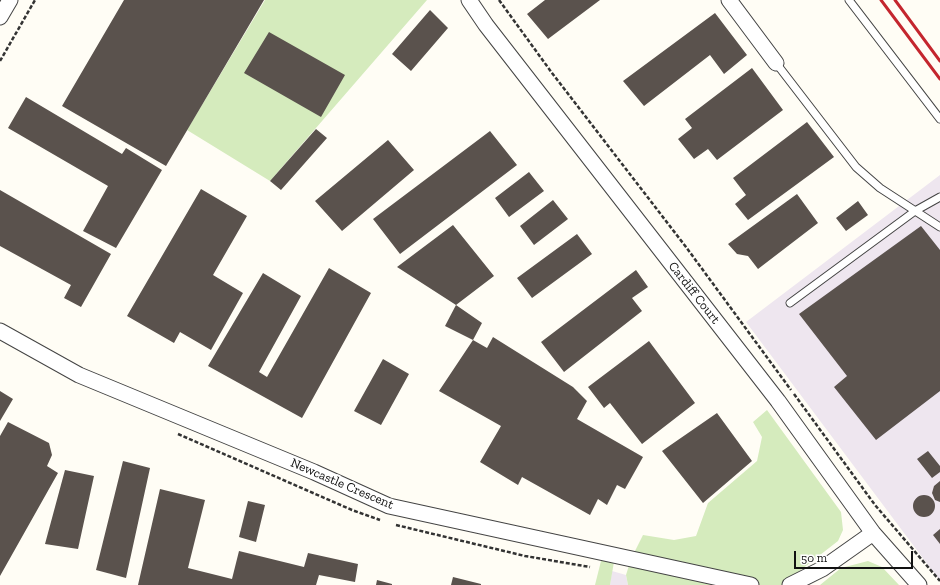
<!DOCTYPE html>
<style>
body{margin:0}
#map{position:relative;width:940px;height:585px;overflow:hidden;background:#fffdf5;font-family:"Zilla Slab",serif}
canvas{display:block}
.scale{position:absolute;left:794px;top:551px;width:119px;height:18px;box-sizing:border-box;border:2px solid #111;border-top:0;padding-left:5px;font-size:12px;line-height:14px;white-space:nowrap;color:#111;-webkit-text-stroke:3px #fff;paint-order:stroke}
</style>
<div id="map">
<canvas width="940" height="585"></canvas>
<div class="scale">50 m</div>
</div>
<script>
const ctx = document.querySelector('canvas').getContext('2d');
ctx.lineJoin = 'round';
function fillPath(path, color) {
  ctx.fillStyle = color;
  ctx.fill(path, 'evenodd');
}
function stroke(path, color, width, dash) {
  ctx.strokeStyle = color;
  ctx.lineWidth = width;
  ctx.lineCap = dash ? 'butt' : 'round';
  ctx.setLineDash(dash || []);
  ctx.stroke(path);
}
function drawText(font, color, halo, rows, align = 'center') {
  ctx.font = font + ' "Zilla Slab",serif';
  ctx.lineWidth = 4;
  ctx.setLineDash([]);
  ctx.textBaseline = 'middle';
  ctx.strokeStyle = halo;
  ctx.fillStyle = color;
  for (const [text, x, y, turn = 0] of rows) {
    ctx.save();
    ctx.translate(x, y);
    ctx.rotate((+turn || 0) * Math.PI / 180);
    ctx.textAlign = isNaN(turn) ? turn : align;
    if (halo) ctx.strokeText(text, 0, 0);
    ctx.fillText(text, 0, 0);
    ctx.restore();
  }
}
fillPath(new Path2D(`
 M 940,175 L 940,581 L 746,322 Z
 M 612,571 L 626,575 L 628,585 L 610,585 Z`), '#eee6ef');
fillPath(new Path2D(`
 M 265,0 L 427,0 L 270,181 L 187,130 Z
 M 767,410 L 841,512 L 843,530 L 838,541 L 793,576 L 795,585 L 628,585 L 626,575 L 631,559 L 643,535 L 674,540 L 696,536 L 708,503 L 757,461 L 762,437 L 753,422 Z
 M 603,553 L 615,556 L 610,585 L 595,585 Z
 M 868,561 L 882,567 L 899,585 L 820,585 L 841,568 Z`), '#d5ebbd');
fillPath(new Path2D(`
 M 124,0 L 264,0 L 166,166 L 62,106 Z
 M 545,0 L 600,0 L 548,39 L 527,14 Z
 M 430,10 L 448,28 L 411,71 L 392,54 Z
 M 715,13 L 747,55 L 724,74 L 710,55 L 644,106 L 623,81 Z
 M 269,32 L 345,75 L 321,117 L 244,73 Z
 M 752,68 L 783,110 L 717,160 L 708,149 L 694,159 L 678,139 L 692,128 L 685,119 Z
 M 26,97 L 122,154 L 126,148 L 162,170 L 116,248 L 83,231 L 108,186 L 8,128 Z
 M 807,122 L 834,157 L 748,220 L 735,204 L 746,195 L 733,178 Z
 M 316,129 L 327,138 L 281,190 L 270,181 Z
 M 490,131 L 517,165 L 400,254 L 373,219 Z
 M 388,140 L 414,170 L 342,231 L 315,201 Z
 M 529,172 L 544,191 L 509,217 L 495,198 Z
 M 201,189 L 247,216 L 213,275 L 243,293 L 211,350 L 180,332 L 174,343 L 127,316 Z
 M 0,190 L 111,254 L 81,307 L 64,298 L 71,285 L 0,246 Z
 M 797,194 L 818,223 L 758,269 L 748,256 L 737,254 L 728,244 Z
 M 553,200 L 568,219 L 534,245 L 520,226 Z
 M 858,201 L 868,215 L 846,231 L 836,218 Z
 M 453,225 L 494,276 L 456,305 L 397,267 Z
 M 921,226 L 940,250 L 940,391 L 876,440 L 834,387 L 847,376 L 799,314 Z
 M 577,234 L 592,254 L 532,298 L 517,278 Z
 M 329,268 L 371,293 L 302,418 L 208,366 L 263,273 L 301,296 L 259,372 L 267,377 Z
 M 636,270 L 648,287 L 632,298 L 642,311 L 564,372 L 541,342 Z
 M 456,305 L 482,323 L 473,340 L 445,326 Z
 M 493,337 L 573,387 L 587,401 L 577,419 L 643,457 L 625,489 L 617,485 L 607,505 L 598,499 L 590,515 L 522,477 L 518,485 L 480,462 L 501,426 L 439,391 L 473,340 L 487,348 Z
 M 649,341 L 695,403 L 642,444 L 610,403 L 604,408 L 588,387 Z
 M 383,359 L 409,374 L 381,425 L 354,411 Z
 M 0,391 L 13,399 L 0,421 Z
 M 717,413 L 752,461 L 703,503 L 662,451 Z
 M 8,422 L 49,443 L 52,455 L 47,466 L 58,473 L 0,576 L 0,436 Z
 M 928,451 L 940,466 L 940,472 L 932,478 L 917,459 Z
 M 123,461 L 150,468 L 126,578 L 96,570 Z
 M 65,470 L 94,476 L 78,549 L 45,544 Z
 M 940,481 L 940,502 L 935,500 L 932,493 L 934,486 Z
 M 160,489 L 205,500 L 188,568 L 232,579 L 239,551 L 304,567 L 308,553 L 358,564 L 355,582 L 319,575 L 316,585 L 138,585 Z
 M913 506a11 11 0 1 1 22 0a11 11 0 1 1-22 0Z
 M 248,501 L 265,505 L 256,542 L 239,537 Z
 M 940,529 L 940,544 L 933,535 Z
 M 453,577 L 481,584 L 481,585 L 451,585 Z
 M 377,580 L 392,584 L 392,585 L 376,585 Z`), '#5a524d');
const lane = new Path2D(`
 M 849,0 L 940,119
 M 776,63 L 856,167 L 880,188 L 940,227
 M 790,303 L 915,211 L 940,197`);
const street = new Path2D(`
 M 469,0 L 486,25 L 778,401 L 873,533 L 919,585
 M 729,0 L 776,63
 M 0,17 L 10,0
 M 0,331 L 79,375 L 314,472 L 389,506 L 751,585
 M 790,585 L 822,569 L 873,533`);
stroke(lane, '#444', 9);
stroke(street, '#444', 17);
stroke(new Path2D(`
 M 499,0 L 552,73 L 686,247 L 791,390
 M 0,61 L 35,0
 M 794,394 L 875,505 L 940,581
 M 178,434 L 352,510 L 380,520
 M 396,525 L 525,556 L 590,567`), '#333', 2.5, [4, 2]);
stroke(lane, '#fff', 7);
stroke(street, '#fff', 15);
stroke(new Path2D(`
 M 881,0 L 940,79
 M 895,0 L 940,61`), '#c4262e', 3);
drawText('13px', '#111', '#fff', [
 ["Cardiff Court",694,293,52],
 ["Newcastle Crescent",342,484,23]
]);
</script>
